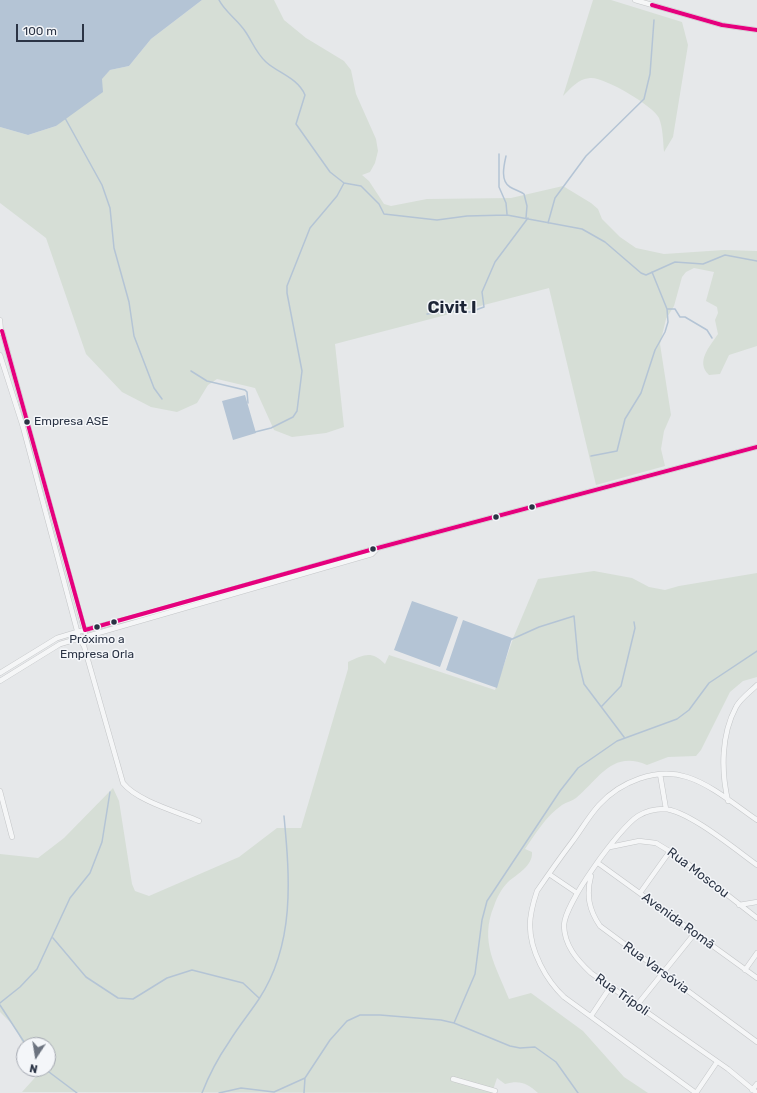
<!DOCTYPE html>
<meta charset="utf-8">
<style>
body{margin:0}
#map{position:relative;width:757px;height:1093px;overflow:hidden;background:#e6e8ea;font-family:Rubik,sans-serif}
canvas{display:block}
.north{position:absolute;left:16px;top:1037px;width:40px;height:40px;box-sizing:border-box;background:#f4f6f9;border:1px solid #a4a8b1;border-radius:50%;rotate:192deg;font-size:11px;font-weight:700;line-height:16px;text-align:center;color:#2b3445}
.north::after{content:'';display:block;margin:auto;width:14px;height:18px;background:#6c737f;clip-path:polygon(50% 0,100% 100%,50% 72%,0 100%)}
.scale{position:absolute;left:16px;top:24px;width:68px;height:18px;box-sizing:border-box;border:2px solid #2b3445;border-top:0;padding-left:5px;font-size:12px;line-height:14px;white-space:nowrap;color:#2b3445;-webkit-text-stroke:3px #f4f6f9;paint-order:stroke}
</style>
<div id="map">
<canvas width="757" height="1093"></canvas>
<div class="north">N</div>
<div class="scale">100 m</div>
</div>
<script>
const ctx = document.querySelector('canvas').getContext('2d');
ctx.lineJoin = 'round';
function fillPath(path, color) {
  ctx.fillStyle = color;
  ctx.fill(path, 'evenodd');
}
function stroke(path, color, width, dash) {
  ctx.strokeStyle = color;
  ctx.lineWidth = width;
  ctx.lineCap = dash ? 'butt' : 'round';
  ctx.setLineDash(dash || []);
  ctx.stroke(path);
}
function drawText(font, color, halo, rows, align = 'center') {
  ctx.font = font + ' Rubik,sans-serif';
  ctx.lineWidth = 3;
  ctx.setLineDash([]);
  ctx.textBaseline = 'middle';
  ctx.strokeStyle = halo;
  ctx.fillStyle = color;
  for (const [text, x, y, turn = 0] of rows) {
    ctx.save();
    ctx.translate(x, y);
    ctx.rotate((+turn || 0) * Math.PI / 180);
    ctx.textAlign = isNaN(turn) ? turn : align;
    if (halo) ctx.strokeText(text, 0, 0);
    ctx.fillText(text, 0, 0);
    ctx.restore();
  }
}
fillPath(new Path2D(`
 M 202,0 L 274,0 L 284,20 L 306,38 L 344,61 L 351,70 L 356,94 L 376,139 L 378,151 L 375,163 L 370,172 L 362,175 L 369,181 L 384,204 L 391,206 L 427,199 L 511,198 L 563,186 L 591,203 L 598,209 L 602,219 L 620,237 L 636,248 L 664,254 L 724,250 L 757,251 L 757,346 L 729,355 L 720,374 L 709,375 C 695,362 710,346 718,334 L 715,320 L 718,313 L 717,307 L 706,301 L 714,272 L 694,268 L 686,272 L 682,277 L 674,306 L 666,319 L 660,344 L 671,415 L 664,431 L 661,449 L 665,466 L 596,485 L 549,288 L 335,344 L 344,427 L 326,433 L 292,437 L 274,430 L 255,388 L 217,379 L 208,385 L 197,403 L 177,412 L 151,407 L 122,392 L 86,354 L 46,238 L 0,203 L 0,127 L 28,135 L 56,126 L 110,70 L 129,66 L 151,39 Z
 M 593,0 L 611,0 L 682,22 L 688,45 L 673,137 L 664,152 C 663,141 663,128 659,118 C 654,106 603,76 590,78 C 578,79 571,88 563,96 Z
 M 594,571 L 632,578 L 649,587 L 665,590 L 679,586 L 757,573 L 757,677 L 743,681 L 730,692 L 701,750 L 696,756 L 668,757 L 647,765 C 612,750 599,779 576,798 C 572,801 567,802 562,805 C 546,816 536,833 525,849 L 532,852 C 533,866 517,874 508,882 C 502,888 497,897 494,906 C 479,942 496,966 509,999 L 531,993 L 583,1031 L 624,1077 L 648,1093 L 538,1093 C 527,1083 520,1080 505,1084 L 497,1078 L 492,1093 L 22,1092 L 41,1071 L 40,1069 L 48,1069 L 48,1045 L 24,1046 L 15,1027 L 0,1012 L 0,854 L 38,858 L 64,838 L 113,788 L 119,801 L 132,884 L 135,891 L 149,896 L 239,857 L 277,828 L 301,828 L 348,669 L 348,662 C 364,655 371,650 385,664 L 389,655 L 495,690 L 514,636 L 538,579 Z`), '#d6ded6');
fillPath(new Path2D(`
 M 0,0 L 202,0 L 151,39 L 129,66 L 110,70 L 102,79 L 103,92 L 56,126 L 28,135 L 0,127 Z
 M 245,395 L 256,433 L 233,440 L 222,401 Z
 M 412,601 L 458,617 L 440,667 L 394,650 Z
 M 463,620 L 512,638 L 497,688 L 446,670 Z`), '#b4c4d5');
stroke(new Path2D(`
 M 219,0 C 225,12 237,19 245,31 C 252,41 256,53 266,62 C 278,73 298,78 305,95 L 296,124 L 330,172 L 344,183 L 361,186 L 379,204 L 384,214 L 437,220 L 467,216 L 507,215 L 582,229 L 605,242 L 641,273 L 646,275 L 675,262 L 703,264 L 725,255 L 757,261
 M 65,118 L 102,185 L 110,208 L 114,248 L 129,302 L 134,336 L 154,388 L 162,399
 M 499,154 L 499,187 L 506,203 L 507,214
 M 506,156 C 504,165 500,181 510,187 C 515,190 520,191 524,194 L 527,206 L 526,218
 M 548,223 L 555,198 L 586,156 L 644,99 L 650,74 L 654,20
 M 667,309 L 675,309 L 680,317 L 685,317 L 707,330 L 712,338
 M 427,314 L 453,311 L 470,312 L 484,307 L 482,292 L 495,262 L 528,218
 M 191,371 L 207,381 L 245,390 L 247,392 L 248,403
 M 255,432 L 271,428 L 293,417 L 297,411 L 302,371 L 287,293 L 287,286 L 310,228 L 337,196 L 344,183
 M 591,456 L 617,451 L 625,419 L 641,393 L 655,350 L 665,332 L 668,322 L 667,309 L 652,272
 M 510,640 L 539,627 L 574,616 L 578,659 L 584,684 L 624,737
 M 602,706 L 621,686 L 635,628 L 634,622
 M 53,938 L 86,977 L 118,998 L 133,999 L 167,978 L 192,970 L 243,983 L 259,998
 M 0,1003 L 20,987 L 37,969 L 70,898 L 90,873 L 102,842 L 110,792
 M 0,1005 L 26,1045
 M 454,1023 L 475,974 L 482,920 L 487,901 L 560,791 L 578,768 L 617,741 L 677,719 L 689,710 L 709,683 L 757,651
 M 45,1069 L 77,1093
 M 202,1093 C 209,1075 218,1058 229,1042 C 238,1027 249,1014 259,999 C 295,944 290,879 284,816
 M 219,1093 L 241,1088 L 274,1092 L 305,1078 L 330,1040 L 347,1021 L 360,1015 L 380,1015 L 441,1020 L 454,1023 L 510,1046 L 520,1048 L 535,1047 L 556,1062 L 578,1093
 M 304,1093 L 305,1078`), '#b4c4d5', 1.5);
const minor = new Path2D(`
 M 635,0 L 722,25 L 757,30
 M 0,320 L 1,333
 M 2,331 L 85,632
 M 0,355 L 23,427 L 79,638 L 84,646 L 123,783 C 137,801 178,812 199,821
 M 0,673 L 57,638 L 77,632 L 139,616 L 370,550 L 757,447
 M 0,681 L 60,644 L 372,554 L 376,550
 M 660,774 L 666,809
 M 0,791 L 12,837
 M 728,801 C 721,771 721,735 736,707 C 740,699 750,692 757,685
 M 610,847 L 639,841 L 656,843 L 679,857 L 757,918
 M 598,863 L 757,978
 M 757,865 C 736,850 688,810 664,809 C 655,809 646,811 638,816 C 619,828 565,903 564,925 C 564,945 577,960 591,973 L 728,1069 L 757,1093
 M 549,874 L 577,893
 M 591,876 C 586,895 589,910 600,926 L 757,1042
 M 640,893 L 670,851
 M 739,905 L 757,902
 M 745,970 L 757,953
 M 637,1005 L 695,933
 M 591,1016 L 611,986
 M 453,1079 L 495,1091
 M 752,1090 L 757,1084
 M 696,1093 L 564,997 C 546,980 530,951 530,925 C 530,914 533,903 537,891 C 548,875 560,858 572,842 C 581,830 589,816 599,805 C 620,782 656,767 687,777 C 712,785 735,805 757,820
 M 696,1093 L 717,1062`);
stroke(minor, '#c4c6c8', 5.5);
stroke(minor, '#f5f6f7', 4.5);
stroke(new Path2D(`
 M 652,5 L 722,25 L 757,30
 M 2,331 L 85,630 L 370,550 L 757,447`), '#e5007d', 4);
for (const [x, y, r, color] of [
 [27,422,3.5,"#2b3445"],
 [532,507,3.5,"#2b3445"],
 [496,517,3.5,"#2b3445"],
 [373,549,3.5,"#2b3445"],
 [114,622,3.5,"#2b3445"],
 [97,627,3.5,"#2b3445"]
]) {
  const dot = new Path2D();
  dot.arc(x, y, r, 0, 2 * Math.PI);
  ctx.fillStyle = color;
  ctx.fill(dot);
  stroke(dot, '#f4f6f9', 1.5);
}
drawText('12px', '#2b3445', '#f4f6f9', [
 ["Empresa ASE",34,422],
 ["Próximo a",97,640,"center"],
 ["Empresa Orla",97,655,"center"]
], 'left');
drawText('13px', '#2b3445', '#f4f6f9', [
 ["Rua Moscou",698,873,37],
 ["Avenida Romã",678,921,36],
 ["Rua Varsóvia",656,968,36],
 ["Rua Trípoli",622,995,35]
]);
drawText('bold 17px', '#1d2536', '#f4f6f9', [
 ["Civit I",452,308]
]);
</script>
